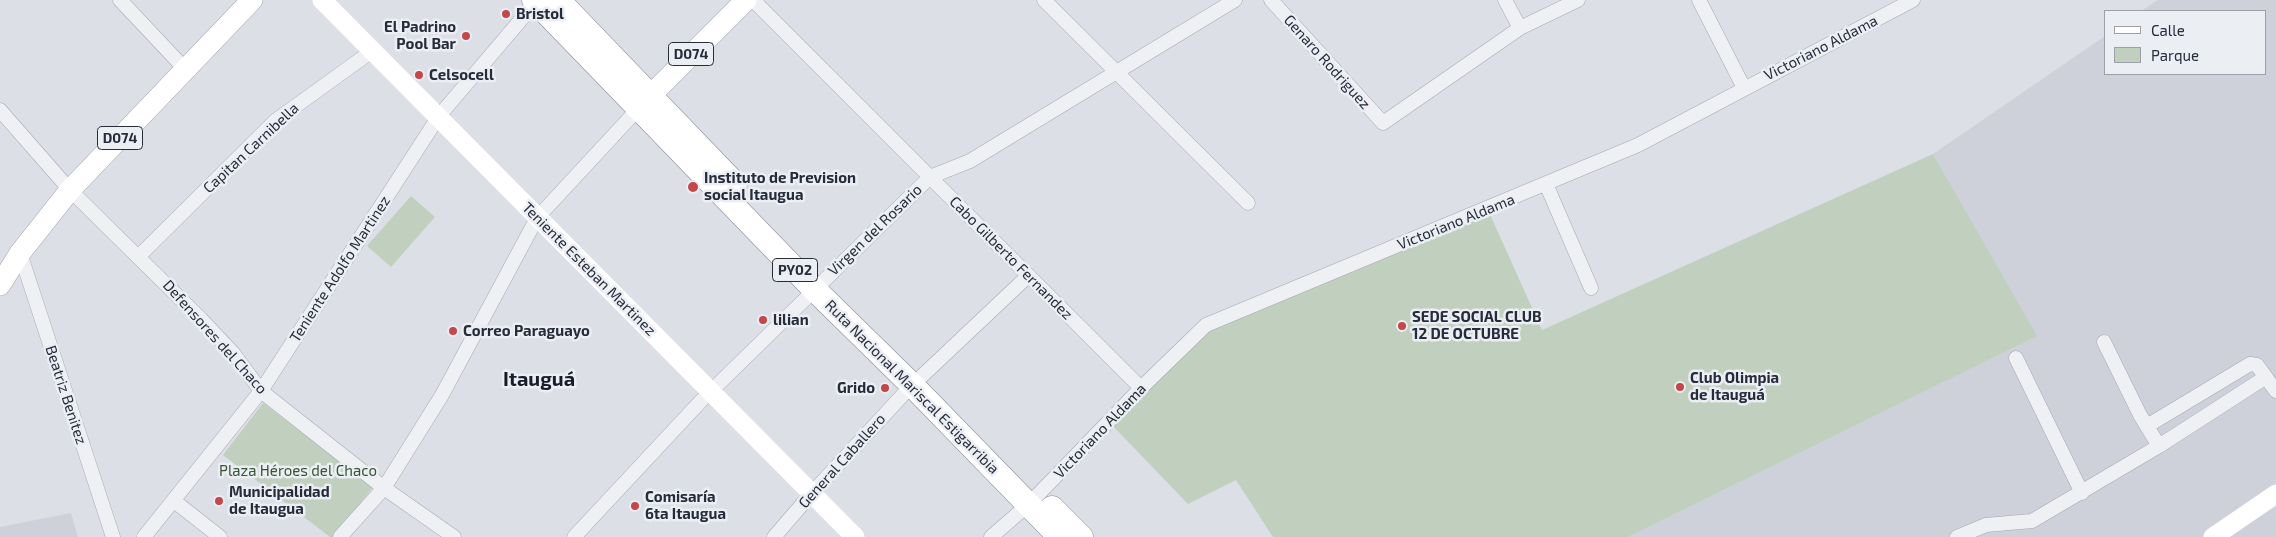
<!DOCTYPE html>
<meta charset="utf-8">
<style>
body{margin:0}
#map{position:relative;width:2276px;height:537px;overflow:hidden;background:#dcdfe5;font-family:"Exo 2",sans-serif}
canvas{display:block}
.legend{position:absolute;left:2104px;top:10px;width:162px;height:65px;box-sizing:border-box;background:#ebeef3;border:1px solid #9da0a9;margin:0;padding:6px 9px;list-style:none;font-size:15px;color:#272c3b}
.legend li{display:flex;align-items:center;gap:10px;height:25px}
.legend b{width:25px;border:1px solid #9da0a9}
</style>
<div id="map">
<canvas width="2276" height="537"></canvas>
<ul class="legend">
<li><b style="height:6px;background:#fff"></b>Calle</li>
<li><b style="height:14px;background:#c0cfbe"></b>Parque</li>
</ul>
</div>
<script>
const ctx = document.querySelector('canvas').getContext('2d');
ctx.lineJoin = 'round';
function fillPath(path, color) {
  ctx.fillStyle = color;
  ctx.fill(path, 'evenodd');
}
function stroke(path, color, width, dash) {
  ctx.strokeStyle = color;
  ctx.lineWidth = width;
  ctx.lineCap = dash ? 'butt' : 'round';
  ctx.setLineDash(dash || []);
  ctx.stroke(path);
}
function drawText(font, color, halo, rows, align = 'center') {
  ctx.font = font + ' "Exo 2",sans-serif';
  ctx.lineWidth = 5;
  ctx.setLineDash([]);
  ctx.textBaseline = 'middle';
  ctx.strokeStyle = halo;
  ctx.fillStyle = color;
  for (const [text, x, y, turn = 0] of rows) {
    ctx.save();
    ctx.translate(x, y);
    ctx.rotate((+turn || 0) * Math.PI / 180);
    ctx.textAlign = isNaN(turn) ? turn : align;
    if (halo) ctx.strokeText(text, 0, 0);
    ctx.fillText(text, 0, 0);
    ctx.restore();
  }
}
fillPath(new Path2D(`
 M 2158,0 L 2276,0 L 2276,537 L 1628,537 L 2036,336 L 1933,154 L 2105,36 L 2105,74 L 2265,74 L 2265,11 L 2141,11 Z
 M 71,513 L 78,537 L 0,537 L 0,527 Z`), '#cfd1da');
fillPath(new Path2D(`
 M 1933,154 L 2037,336 L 1628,537 L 1273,537 L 1236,480 L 1188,504 L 1112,425 L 1211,325 L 1488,210 L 1542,330 Z
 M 411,196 L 435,217 L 391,267 L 367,246 Z
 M 263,403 L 373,487 L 334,537 L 330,537 L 223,455 Z`), '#c0cfbe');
const street = new Path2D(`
 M 120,0 L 185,69
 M 753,0 L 1141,388
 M 1044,0 L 1248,203
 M 1271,0 L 1383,123 L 1520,28 L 1578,0
 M 1505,0 L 1520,28
 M 1699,0 L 1744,88
 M 0,110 L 70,190 L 201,319 L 233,353 L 261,391 L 384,488 L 454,537
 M 1546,184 L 1591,288
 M 20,253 L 113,537
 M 139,256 L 275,121 L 372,51
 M 2104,342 L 2140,415 L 2159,446
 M 2016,358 L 2082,493
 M 922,376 L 1028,276
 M 2147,426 L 2250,364 L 2257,365 L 2276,391
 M 174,501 L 220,537
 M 144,537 L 261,391 L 439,116 L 536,2
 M 340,537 L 384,488 L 442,395 L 537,218 L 638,109
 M 574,537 L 700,402 L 930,177 L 970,161 L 1235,0
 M 774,537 L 812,493 L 912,385
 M 991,537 L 1029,504 L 1141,388 L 1206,325 L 1638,145 L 1913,0
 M 1957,537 L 1986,525 L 2032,521 L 2159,446 L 2266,377`);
const primary = new Path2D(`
 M 638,108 L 746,0
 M 0,285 L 20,253 L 70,190 L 252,0`);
const highway = new Path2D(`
 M 534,0 L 814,289 L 912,385 L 1060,537
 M 558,0 L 735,184
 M 1052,508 L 1081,537`);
stroke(street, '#a6a9b2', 15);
stroke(primary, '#9ca2b0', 22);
stroke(highway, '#858b9b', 25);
stroke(street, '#eff0f4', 14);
stroke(new Path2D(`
 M 322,0 L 855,537
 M 2213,537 L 2276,494`), '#fff', 19);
stroke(primary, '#fff', 21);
stroke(highway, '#fff', 24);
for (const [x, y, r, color] of [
 [506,14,5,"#c4474a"],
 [466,36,5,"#c4474a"],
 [419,75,5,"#c4474a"],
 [693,187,6,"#c4474a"],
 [763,320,5,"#c4474a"],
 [1402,326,5,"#c4474a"],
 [453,331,5,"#c4474a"],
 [1680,387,5,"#c4474a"],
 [885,388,5,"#c4474a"],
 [219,501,5,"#c4474a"],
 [635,506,5,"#c4474a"]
]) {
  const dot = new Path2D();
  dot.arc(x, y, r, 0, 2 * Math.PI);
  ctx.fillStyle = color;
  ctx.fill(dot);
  stroke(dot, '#ebeef3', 2);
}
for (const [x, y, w] of [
 [691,54,45],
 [120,138,45],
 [795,270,45]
]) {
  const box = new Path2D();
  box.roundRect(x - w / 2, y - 11.5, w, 23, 4);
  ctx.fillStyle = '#ebeef3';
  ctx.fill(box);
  stroke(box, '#272c3b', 1);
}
drawText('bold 14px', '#272c3b', null, [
 ["D074",691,54],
 ["D074",120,138],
 ["PY02",795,270]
]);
drawText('bold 15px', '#272c3b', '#ebeef3', [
 ["Bristol",516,14],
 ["El Padrino",456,27,"right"],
 ["Pool Bar",456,44,"right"],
 ["Celsocell",429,75],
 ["Instituto de Prevision",704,178],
 ["social Itaugua",704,195],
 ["SEDE SOCIAL CLUB",1412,317],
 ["12 DE OCTUBRE",1412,334],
 ["lilian",773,320],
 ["Correo Paraguayo",463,331],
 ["Club Olimpia",1690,378],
 ["de Itauguá",1690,395],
 ["Grido",875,388,"right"],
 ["Municipalidad",229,492],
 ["de Itaugua",229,509],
 ["Comisaría",645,497],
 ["6ta Itaugua",645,514]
], 'left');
drawText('15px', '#272c3b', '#ebeef3', [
 ["Victoriano Aldama",1821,48,-27],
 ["Genaro Rodriguez",1327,62,48],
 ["Capitan Carnibella",251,148,-43],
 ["Victoriano Aldama",1456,222,-22],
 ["Virgen del Rosario",875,230,-44],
 ["Cabo Gilberto Fernandez",1011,258,45],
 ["Teniente Adolfo Martinez",340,269,-57],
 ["Teniente Esteban Martinez",589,269,45],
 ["Defensores del Chaco",215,337,48],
 ["Ruta Nacional Mariscal Estigarribia",912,387,45],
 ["Beatriz Benitez",66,395,72],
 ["Victoriano Aldama",1100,431,-46],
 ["General Caballero",842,461,-48]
]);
drawText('15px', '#375535', '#ebeef3', [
 ["Plaza Héroes del Chaco",298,471]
]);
drawText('bold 20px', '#191d2b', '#ebeef3', [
 ["Itauguá",539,379]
]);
</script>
